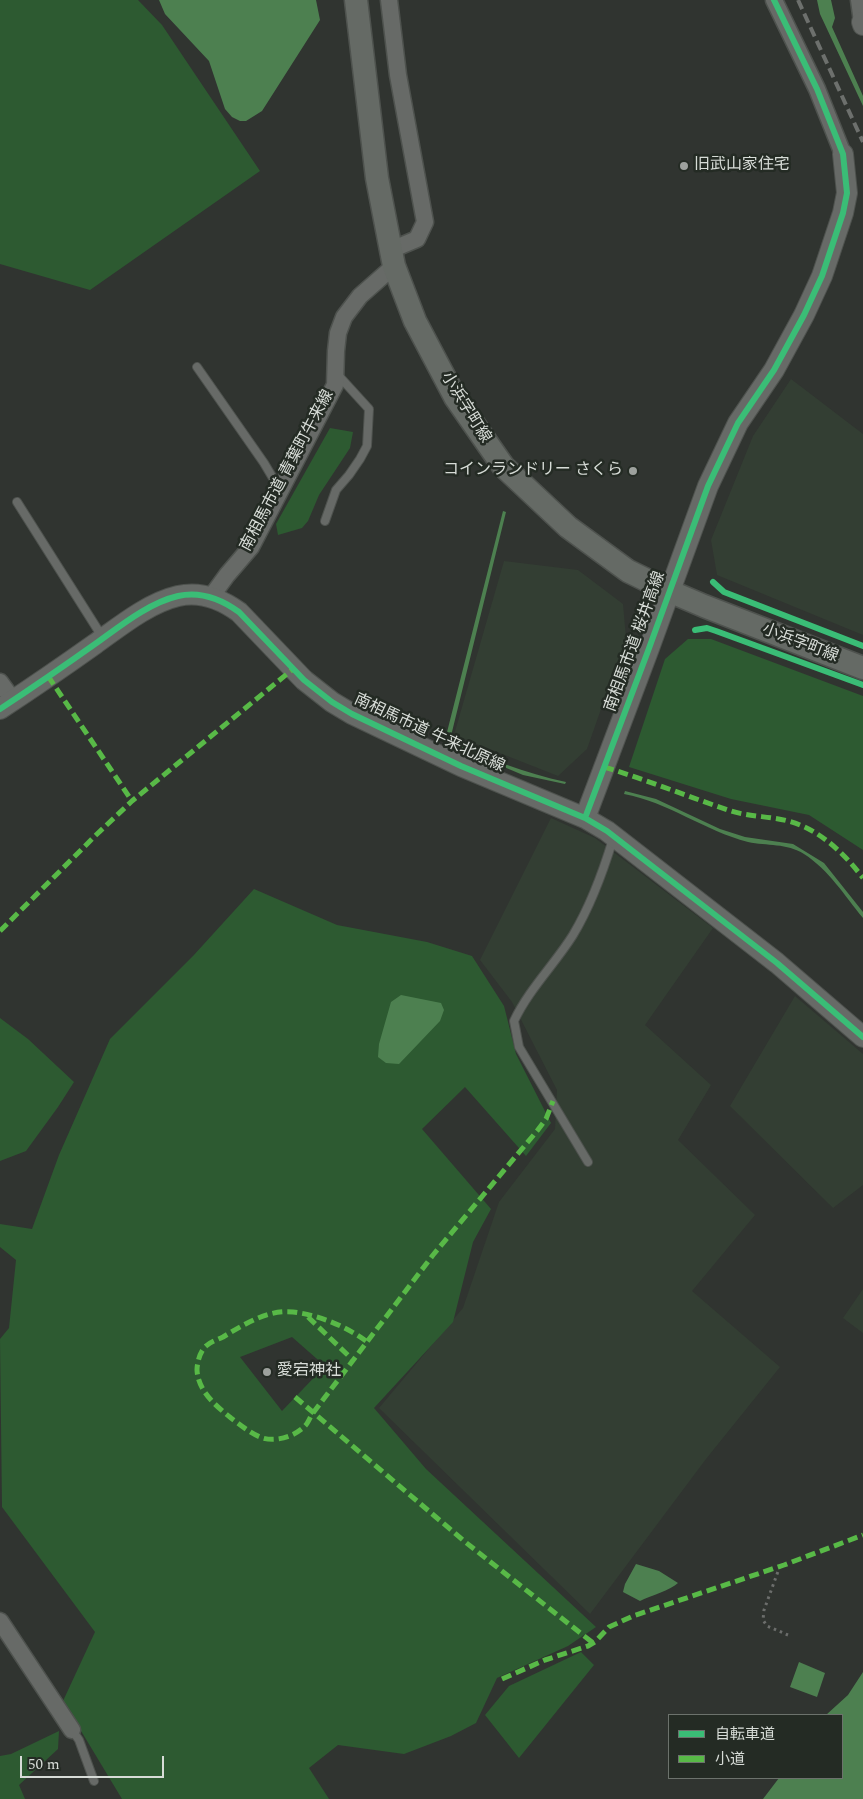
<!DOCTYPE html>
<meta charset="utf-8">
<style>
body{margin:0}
#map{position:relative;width:863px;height:1799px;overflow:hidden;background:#303430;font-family:Spectral,"Noto Sans JP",serif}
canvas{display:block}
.legend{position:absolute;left:668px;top:1714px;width:175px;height:65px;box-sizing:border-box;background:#242b24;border:1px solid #6c726c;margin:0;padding:6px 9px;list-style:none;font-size:15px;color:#d7dcd7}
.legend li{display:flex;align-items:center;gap:10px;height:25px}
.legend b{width:25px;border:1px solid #6c726c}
.scale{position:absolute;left:20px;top:1756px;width:144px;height:22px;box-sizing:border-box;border:2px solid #d7dcd7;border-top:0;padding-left:6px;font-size:15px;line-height:18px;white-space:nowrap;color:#d7dcd7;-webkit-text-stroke:4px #242b24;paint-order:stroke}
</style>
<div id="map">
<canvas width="863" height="1799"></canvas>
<ul class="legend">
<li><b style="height:6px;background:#3abd76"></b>自転車道</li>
<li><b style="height:6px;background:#58b947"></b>小道</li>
</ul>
<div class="scale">50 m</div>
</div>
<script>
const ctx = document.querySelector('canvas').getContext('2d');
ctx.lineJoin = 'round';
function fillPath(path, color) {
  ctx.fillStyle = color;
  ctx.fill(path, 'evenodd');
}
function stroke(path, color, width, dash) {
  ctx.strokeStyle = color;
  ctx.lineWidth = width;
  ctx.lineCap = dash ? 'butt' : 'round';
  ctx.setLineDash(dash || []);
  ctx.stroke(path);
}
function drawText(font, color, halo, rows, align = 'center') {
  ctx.font = font + ' Spectral,"Noto Sans JP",serif';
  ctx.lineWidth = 5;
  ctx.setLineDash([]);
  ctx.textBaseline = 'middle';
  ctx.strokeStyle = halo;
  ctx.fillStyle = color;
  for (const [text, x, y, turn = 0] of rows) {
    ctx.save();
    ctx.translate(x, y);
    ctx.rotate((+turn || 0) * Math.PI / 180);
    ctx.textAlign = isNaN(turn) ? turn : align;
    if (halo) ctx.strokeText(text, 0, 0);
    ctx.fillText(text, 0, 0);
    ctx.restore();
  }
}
fillPath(new Path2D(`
 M 791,379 L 863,434 L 863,635 L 717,575 L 711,540 L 753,436 Z
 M 504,561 L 578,570 L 623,604 L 626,638 L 587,749 L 558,776 L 454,735 Z
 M 551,818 L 595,838 L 713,928 L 645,1025 L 711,1085 L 678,1140 L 755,1215 L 692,1291 L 780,1367 L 706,1459 L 590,1614 L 379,1408 L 463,1308 L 499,1202 L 555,1129 L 557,1090 L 512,1002 L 480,960 Z
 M 795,996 L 863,1054 L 863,1185 L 833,1208 L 730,1106 Z
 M 863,1289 L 863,1333 L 843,1318 Z`), '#333e33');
fillPath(new Path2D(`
 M 0,0 L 138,0 L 162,25 L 260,171 L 90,290 L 0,264 Z
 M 330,428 L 353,432 L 350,448 L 319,495 L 308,521 L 302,528 L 278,535 L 276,524 Z
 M 688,639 L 711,639 L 863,696 L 863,850 L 809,815 L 731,799 L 629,767 L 665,659 Z
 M 254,889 L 337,925 L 427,942 L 472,956 L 504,1006 L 516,1054 L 551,1123 L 526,1156 L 465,1087 L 422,1129 L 491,1209 L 473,1242 L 453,1322 L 374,1408 L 426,1469 L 596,1627 L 568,1646 L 497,1678 L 476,1723 L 451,1736 L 404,1754 L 338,1745 L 309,1768 L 329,1799 L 122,1799 L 63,1701 L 95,1632 L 2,1507 L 0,1339 L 9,1328 L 16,1260 L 0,1247 L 0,1224 L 32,1229 L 59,1155 L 110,1039 L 193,956 ZM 292,1337 L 325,1366 L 282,1411 L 240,1357 Z
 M 0,1018 L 28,1039 L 74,1082 L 58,1107 L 26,1151 L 0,1161 Z
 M 581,1652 L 594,1665 L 519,1758 L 485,1715 L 509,1686 Z
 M 59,1731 L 58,1749 L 19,1785 L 25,1799 L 0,1799 L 0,1756 L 11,1754 Z`), '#2d5a31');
fillPath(new Path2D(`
 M 159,0 L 316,0 L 320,20 L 262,111 L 246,121 L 240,121 L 232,117 L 225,109 L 209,61 L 165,14 Z
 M 817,0 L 831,0 L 835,18 L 832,27 L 863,96 L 863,106 L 820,14 Z
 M 503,511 L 506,512 L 450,740 C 487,759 525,773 566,782 L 565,784 L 523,775 L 447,743 L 445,740 Z
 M 625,791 L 656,799 L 720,829 L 745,837 L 793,844 L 824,863 L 863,912 L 863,918 C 844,895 829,870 804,854 C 787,843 767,846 748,842 C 705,831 668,802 624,794 Z
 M 401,995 L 441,1003 L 444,1010 L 440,1021 L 399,1064 L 386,1063 L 378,1057 L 379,1044 L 391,1002 Z
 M 636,1564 L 659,1571 L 678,1583 C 671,1590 650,1596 640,1601 L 623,1592 L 625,1584 Z
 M 799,1662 L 825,1673 L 817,1697 L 790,1687 Z
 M 863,1672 L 863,1799 L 763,1799 L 779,1778 L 842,1778 L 842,1715 L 826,1715 L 848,1695 Z`), '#4d8050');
const service = new Path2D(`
 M 197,367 L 264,463 L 280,490
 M 17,502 L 103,638
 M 325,521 L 336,490 L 349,475 L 360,459 L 367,446 L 369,409 L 338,375
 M 588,1162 L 519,1047 L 514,1021 C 529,989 555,964 573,935 C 591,905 603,872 613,839
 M 72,1730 L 79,1740 L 94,1781`);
const minor = new Path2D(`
 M 389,0 L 398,75 L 425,222 L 417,239 L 391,250
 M 774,0 L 817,89 L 843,154
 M 859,0 L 862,22
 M 211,597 L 227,575 L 251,547 L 335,385 L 336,351 L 338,333 L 344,317 L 360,296 L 394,266
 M 0,682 L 13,700
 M 0,1621 L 72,1730`);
const tertiary = new Path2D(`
 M 862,22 L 863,25
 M 843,154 L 847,193 L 843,213 L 822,276 L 804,315 L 774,370 L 738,423 L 708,486 L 648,651 L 585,818 L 607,831 L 777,963 L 863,1037
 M 0,709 C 32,688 64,666 95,644 C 119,627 148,603 178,596 C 200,591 221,599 239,612 L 304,680 L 332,702 L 352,714 L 461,766 L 585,818`);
const secondary = new Path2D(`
 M 356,0 L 377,178 L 394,266 L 415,321 L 455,397 L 503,466 L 568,527 L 628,571 L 669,591 L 704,606 L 863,668`);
stroke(service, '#4e524e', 10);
stroke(minor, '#4e524e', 19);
stroke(tertiary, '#4e524e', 22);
stroke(secondary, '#4e524e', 25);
stroke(new Path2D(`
 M 780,1566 L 764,1610 L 763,1620 L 767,1626 L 788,1635`), '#6c6e6c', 3, [2.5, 4]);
stroke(service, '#676a67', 8);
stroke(minor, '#676a67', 16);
stroke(tertiary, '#676a67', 20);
stroke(secondary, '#656a65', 22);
stroke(new Path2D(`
 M 798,0 L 863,142`), '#6d706d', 4, [10, 5]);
stroke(new Path2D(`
 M 48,676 L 132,801
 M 604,767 C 647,780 689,797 731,811 C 750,817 769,816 788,821 C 819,829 844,853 863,878
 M 0,931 L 95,836 L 132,801 L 293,669
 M 308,1317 L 353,1360
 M 366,1341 C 345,1326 319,1315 293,1312 C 268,1309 243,1325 223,1337 C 217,1340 210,1342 206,1346 C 200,1351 197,1363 197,1370 C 198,1391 216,1406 231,1418 C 239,1424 250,1433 260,1437 C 274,1443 294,1437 305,1426 C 308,1423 310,1417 313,1413 L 433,1255 L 537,1131 L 546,1119 L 553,1101
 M 295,1397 L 464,1541 L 593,1643
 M 502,1679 L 545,1660 L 588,1646 L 595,1642 L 609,1627 L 633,1616 L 784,1565 L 863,1535`), '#58b947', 5, [10, 5]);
stroke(new Path2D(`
 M 774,0 L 817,89 L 843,154 L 847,193 L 843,213 L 822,276 L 804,315 L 774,370 L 738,423 L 708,486 L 648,651 L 585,818 L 607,831 L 777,963 L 863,1037
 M 713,582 L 724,592 L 863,646
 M 695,630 L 707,628 L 716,631 L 863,685
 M 0,709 C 32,688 64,666 95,644 C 119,627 148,603 178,596 C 200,591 221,599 239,612 L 304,680 L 332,702 L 352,714 L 461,766 L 585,818`), '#3abd76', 6);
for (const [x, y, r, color] of [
 [684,166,5,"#9da19d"],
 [633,471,5,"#9da19d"],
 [267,1372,5,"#9da19d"]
]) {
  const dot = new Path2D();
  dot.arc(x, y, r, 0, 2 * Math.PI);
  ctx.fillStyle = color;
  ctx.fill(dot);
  stroke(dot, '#242b24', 2);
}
drawText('16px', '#d7dcd7', '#242b24', [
 ["旧武山家住宅",694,166],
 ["コインランドリー さくら",623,471,"right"],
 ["愛宕神社",277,1372]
], 'left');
drawText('16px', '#d7dcd7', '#242b24', [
 ["小浜字町線",465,408,58],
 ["南相馬市道 青葉町牛来線",288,471,-62],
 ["南相馬市道 桜井高線",636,642,-70],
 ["小浜字町線",800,644,21],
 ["南相馬市道 牛来北原線",429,734,25]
]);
</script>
